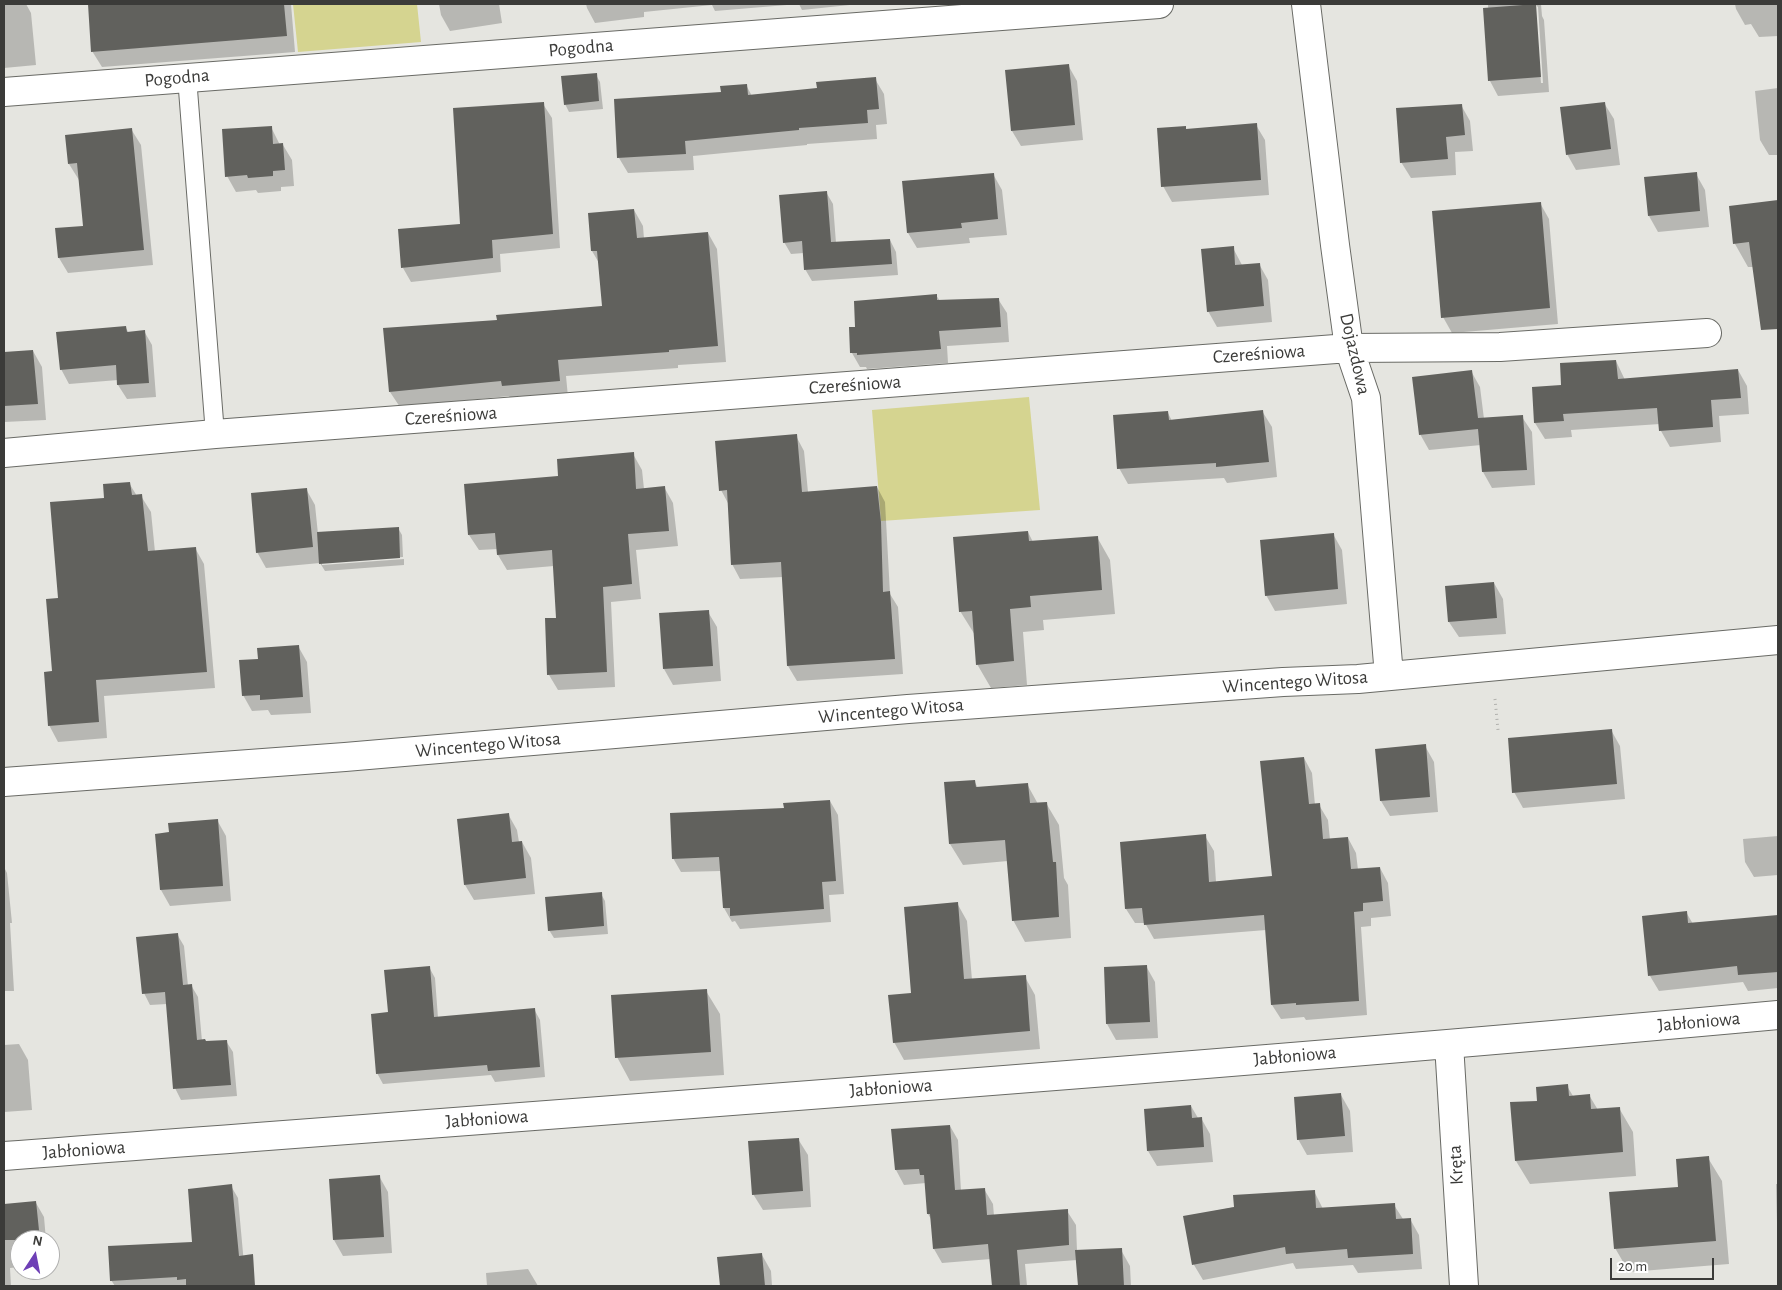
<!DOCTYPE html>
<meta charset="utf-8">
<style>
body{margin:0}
#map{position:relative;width:1782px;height:1290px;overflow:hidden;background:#e5e5e0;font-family:"Alegreya Sans",sans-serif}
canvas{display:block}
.frame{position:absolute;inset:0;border:5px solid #3b3b39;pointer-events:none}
.north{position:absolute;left:10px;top:1230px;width:50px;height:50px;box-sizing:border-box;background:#fff;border:1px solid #b1b1b0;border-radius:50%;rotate:11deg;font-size:14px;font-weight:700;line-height:20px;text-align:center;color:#3b3b39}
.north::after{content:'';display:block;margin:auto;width:18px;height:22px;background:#6e3fb6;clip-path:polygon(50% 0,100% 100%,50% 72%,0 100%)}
.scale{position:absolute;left:1610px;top:1258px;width:104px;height:22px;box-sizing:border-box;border:2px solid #3b3b39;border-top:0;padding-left:6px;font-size:15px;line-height:18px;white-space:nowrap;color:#3b3b39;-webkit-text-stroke:4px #fff;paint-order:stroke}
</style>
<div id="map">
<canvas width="1782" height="1290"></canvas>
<div class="frame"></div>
<div class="north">N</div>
<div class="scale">20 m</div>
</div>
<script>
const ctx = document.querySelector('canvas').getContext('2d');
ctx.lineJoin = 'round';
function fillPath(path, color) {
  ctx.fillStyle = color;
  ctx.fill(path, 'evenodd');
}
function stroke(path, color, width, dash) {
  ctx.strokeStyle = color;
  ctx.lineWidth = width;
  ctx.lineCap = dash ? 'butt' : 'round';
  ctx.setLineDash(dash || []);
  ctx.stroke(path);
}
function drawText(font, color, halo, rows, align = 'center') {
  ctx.font = font + ' "Alegreya Sans",sans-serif';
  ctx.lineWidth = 5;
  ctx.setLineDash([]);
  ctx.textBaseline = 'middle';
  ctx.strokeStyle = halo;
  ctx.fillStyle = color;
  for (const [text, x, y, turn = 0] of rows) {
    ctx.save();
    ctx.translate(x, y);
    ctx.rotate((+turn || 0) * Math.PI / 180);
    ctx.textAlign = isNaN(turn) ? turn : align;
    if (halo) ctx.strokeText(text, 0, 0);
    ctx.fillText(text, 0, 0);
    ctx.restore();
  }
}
fillPath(new Path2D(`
 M 293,4 L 417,4 L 421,42 L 298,52 Z
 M 1029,397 L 1040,510 L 881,521 L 872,410 Z`), '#d5d490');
fillPath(new Path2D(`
 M 4,4 L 26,4 L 31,13 L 36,65 L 4,68 Z
 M 89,4 L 291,4 L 295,52 L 102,67 L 92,51 Z
 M 439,4 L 499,4 L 502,23 L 450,31 L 441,15 Z
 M 586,4 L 859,4 L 802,10 L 799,4 L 715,11 L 712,5 L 644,12 L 644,17 L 595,23 L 587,8 Z
 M 1488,4 L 1541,4 L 1542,16 L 1544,20 L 1549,92 L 1498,96 L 1490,81 ZM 1535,4 L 1538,7 L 1543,83 L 1541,83 Z
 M 1735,4 L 1778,4 L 1778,36 L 1759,37 L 1751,24 L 1745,25 L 1736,9 Z
 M 1068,65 L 1077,81 L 1083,140 L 1021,146 L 1012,131 Z
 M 596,75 L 600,82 L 603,109 L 569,112 L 565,104 Z
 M 875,79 L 884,94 L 887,124 L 876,125 L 877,139 L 807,144 L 807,145 L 693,156 L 694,170 L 628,173 L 619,158 L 722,93 L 746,85 L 752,96 L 818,90 Z
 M 1778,88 L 1778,155 L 1769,155 L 1760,140 L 1755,91 Z
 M 1604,103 L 1614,119 L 1620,165 L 1576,170 L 1567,154 Z
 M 543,104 L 552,118 L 560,248 L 500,254 L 501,272 L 411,282 L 403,268 L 461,225 Z
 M 1461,105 L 1470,121 L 1473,151 L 1455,152 L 1456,175 L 1411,178 L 1401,162 Z
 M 1256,125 L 1265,140 L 1269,195 L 1172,202 L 1163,186 L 1185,127 L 1187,130 Z
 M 271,127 L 280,145 L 283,145 L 292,160 L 294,186 L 281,187 L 281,191 L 258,193 L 256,190 L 236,192 L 227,176 Z
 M 131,129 L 141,145 L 153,265 L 68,273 L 59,258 L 85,227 L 79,180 L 69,164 Z
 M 993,174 L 1002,190 L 1007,235 L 969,238 L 970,243 L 917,248 L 908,233 Z
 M 1696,174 L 1705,190 L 1709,227 L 1658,232 L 1649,216 Z
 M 826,192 L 833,204 L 836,243 L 890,240 L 896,252 L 898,275 L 812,281 L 805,269 L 804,253 L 791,254 L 784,242 Z
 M 1778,201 L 1778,304 L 1769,305 L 1754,267 L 1748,267 L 1735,244 L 1730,207 Z
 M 1540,203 L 1549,219 L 1558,324 L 1452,333 L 1443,317 Z
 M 634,210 L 643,226 L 644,239 L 708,233 L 717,249 L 726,362 L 678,365 L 678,368 L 566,376 L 568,397 L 512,401 L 509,396 L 400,407 L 390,392 L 498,321 L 603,307 L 599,263 L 592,251 Z
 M 1233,248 L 1242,265 L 1259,264 L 1268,280 L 1272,322 L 1217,327 L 1208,311 Z
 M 936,295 L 940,301 L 998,299 L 1007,313 L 1009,342 L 947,346 L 948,363 L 867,369 L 866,367 L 860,367 L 852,353 L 857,328 Z
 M 125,327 L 129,333 L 144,331 L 152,345 L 156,397 L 127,399 L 118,385 L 118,380 L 69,384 L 61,369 Z
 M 33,351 L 42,367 L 46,420 L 4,422 L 4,353 Z
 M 1616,361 L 1625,380 L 1738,370 L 1747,386 L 1749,414 L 1719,416 L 1721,442 L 1670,447 L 1661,431 L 1660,424 L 1571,430 L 1572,437 L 1545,439 L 1535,423 L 1534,388 L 1562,386 Z
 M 1471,371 L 1480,387 L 1484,419 L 1522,417 L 1532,432 L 1535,485 L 1492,488 L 1483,472 L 1481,445 L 1429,450 L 1420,434 Z
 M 1262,411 L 1272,427 L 1277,477 L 1227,483 L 1224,478 L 1128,484 L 1119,468 L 1168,413 L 1172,421 Z
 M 796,436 L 804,451 L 808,492 L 877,487 L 885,502 L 890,594 L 898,607 L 903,674 L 797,681 L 788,666 L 783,577 L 740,579 L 732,564 L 729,505 L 721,490 Z
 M 633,454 L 642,470 L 644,489 L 664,487 L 673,503 L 678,546 L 636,550 L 641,599 L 611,602 L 615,687 L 558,690 L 549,675 L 558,619 L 554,566 L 507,570 L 498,555 L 498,549 L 479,550 L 469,535 L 559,477 Z
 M 129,483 L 137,496 L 141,496 L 151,512 L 155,552 L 195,548 L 204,564 L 215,688 L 104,696 L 107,738 L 58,742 L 49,725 L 53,672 L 105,499 Z
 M 306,489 L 315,505 L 318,534 L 398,528 L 402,535 L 403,557 L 322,562 L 322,565 L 404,559 L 404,565 L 325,571 L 320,563 L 266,568 L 257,552 Z
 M 1028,532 L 1033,542 L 1097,537 L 1110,560 L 1115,614 L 1043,620 L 1044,630 L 1023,632 L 1027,685 L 991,688 L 977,664 L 975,635 L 960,611 Z
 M 1333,534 L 1342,550 L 1347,604 L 1275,611 L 1266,595 Z
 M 1494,583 L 1503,599 L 1506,634 L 1459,637 L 1449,622 Z
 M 708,612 L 717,627 L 721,681 L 673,685 L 664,669 Z
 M 298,646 L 307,662 L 311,713 L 271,715 L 268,710 L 252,711 L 243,695 L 259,660 Z
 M 1611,730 L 1620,746 L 1625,799 L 1523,808 L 1514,792 Z
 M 1425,746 L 1434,762 L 1438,812 L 1390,816 L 1381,801 Z
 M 1304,758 L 1312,773 L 1315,805 L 1319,805 L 1328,820 L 1330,840 L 1348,838 L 1356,853 L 1358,870 L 1380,868 L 1388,883 L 1391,916 L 1371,918 L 1371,926 L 1361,927 L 1367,1015 L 1306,1020 L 1304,1017 L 1281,1019 L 1272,1005 L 1266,930 L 1154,939 L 1145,923 L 1135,923 L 1126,909 L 1205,836 L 1214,851 L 1216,882 L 1274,877 Z
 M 974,781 L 978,788 L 1027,784 L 1038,804 L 1046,803 L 1059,825 L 1064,878 L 1068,885 L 1071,938 L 1025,942 L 1013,920 L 1008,861 L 963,865 L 950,844 Z
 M 830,801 L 838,815 L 844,894 L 829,895 L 831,922 L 740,929 L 735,921 L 732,922 L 724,908 L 721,871 L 681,872 L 673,858 L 785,809 Z
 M 508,814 L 517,830 L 519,842 L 522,842 L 531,858 L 535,894 L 474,900 L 465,885 Z
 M 217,820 L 226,836 L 231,901 L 170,906 L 161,890 L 170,833 Z
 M 1778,836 L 1778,875 L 1754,877 L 1745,862 L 1743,839 Z
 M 4,867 L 7,873 L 12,923 L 10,923 L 14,991 L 4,991 Z
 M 601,894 L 605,901 L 608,934 L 554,938 L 549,930 Z
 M 957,903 L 967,921 L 972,980 L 1025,977 L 1035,995 L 1040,1049 L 904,1060 L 894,1042 L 913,994 Z
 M 1686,912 L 1693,924 L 1778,916 L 1778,988 L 1748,991 L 1743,982 L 1659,991 L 1650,976 Z
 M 177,934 L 184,946 L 188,986 L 191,985 L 198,997 L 202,1041 L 206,1042 L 226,1041 L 233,1052 L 237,1096 L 181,1100 L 175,1088 L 167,1004 L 150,1005 L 144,993 Z
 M 1146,966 L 1155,982 L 1158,1038 L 1116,1040 L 1107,1024 L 1105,968 Z
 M 429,967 L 435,978 L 438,1018 L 534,1009 L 540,1020 L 545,1077 L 495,1082 L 491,1075 L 383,1084 L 377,1073 L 389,1013 Z
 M 706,991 L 720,1014 L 724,1075 L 630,1081 L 617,1057 Z
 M 19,1044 L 28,1060 L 32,1110 L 4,1112 L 4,1045 Z
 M 1567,1086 L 1573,1096 L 1589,1095 L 1598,1110 L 1619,1108 L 1633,1132 L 1636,1176 L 1530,1184 L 1516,1161 L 1539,1102 Z
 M 1341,1095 L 1350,1111 L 1353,1152 L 1307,1155 L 1298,1139 Z
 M 1191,1106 L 1198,1118 L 1201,1118 L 1210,1134 L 1213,1162 L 1157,1166 L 1148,1151 Z
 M 950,1126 L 958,1140 L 961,1191 L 984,1189 L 993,1204 L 994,1216 L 1067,1211 L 1076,1225 L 1077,1251 L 1121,1250 L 1130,1266 L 1131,1286 L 1079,1286 L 1077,1260 L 1025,1264 L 1027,1286 L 993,1286 L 991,1259 L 942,1263 L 934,1249 L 931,1219 L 928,1214 L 926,1183 L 904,1185 L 896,1170 L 892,1131 Z
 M 798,1139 L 808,1155 L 811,1207 L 763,1210 L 753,1194 Z
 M 1708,1158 L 1722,1181 L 1729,1264 L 1629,1272 L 1615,1248 L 1680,1188 Z
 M 379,1176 L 388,1192 L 392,1253 L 343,1256 L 334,1240 Z
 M 1776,1184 L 1778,1184 L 1778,1261 Z
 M 231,1186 L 238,1198 L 246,1286 L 115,1286 L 111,1280 L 193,1243 Z
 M 1314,1191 L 1323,1209 L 1394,1205 L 1403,1219 L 1410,1219 L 1419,1235 L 1422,1269 L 1358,1273 L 1353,1265 L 1296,1269 L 1293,1263 L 1203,1280 L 1194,1265 L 1185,1217 Z
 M 36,1203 L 44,1217 L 46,1240 L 20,1240 L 20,1267 L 10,1268 L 11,1286 L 4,1286 L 4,1205 Z
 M 762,1255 L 771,1271 L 772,1286 L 721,1286 L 719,1258 Z
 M 528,1269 L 538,1286 L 487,1286 L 486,1273 Z`), '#0003');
fillPath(new Path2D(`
 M 88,4 L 284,4 L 287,36 L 91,52 Z
 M 1536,4 L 1541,77 L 1488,81 L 1483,8 Z
 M 1069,64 L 1075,125 L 1011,131 L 1005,70 Z
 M 597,73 L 599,101 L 564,105 L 561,76 Z
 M 876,77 L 879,109 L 867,110 L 868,123 L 799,128 L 799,130 L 685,141 L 686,154 L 617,158 L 614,99 L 721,92 L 720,86 L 747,84 L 748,95 L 817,88 L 816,82 Z
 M 544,102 L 553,234 L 492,240 L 493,258 L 401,268 L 398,229 L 460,224 L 453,108 Z
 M 1605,102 L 1611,149 L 1566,155 L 1560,107 Z
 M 1462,104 L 1465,135 L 1446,137 L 1448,159 L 1400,163 L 1396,108 Z
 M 1257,123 L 1261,180 L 1161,187 L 1157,128 L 1186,126 L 1186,129 Z
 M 272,126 L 273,144 L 283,143 L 285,170 L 273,171 L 273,176 L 248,178 L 247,175 L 225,177 L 222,129 Z
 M 132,128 L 144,250 L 58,258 L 55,228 L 83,226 L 77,163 L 68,164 L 65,135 Z
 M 1697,172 L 1700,211 L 1648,216 L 1644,177 Z
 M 994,173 L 998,219 L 961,223 L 962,228 L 907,233 L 902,181 Z
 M 827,191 L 831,242 L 890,239 L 892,264 L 804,270 L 802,241 L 783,243 L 779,195 Z
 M 1778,200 L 1778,329 L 1761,330 L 1749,242 L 1733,244 L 1729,206 Z
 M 1541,202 L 1550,308 L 1441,318 L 1432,211 Z
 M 634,209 L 637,238 L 708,232 L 718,346 L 669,350 L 669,352 L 558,360 L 560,381 L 502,386 L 501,381 L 389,392 L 383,328 L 497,320 L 496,315 L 602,306 L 597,251 L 591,251 L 588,213 Z
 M 1234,246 L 1235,265 L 1260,263 L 1264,306 L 1207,312 L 1201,249 Z
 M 937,294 L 937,300 L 999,298 L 1001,327 L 939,331 L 941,349 L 857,355 L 857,353 L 850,353 L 849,327 L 855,327 L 854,301 Z
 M 126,326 L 127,332 L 145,330 L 149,383 L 117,385 L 116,365 L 60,370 L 56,332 Z
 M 33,350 L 38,404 L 4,406 L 4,352 Z
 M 1616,360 L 1618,379 L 1738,369 L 1741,398 L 1711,400 L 1713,427 L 1659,431 L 1657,408 L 1563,414 L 1564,421 L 1534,423 L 1532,387 L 1561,385 L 1560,363 Z
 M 1472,370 L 1478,418 L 1523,415 L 1527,470 L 1482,472 L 1478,429 L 1419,435 L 1412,377 Z
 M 1263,410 L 1269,462 L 1216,467 L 1216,463 L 1117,469 L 1113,415 L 1168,411 L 1169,420 Z
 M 797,434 L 802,492 L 877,486 L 881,522 L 883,592 L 890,591 L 895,659 L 787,666 L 781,562 L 731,565 L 727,490 L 719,491 L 715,441 Z
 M 634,452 L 636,489 L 665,486 L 669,531 L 628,534 L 632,584 L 603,587 L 607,672 L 547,675 L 545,618 L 556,618 L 552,550 L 497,555 L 495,533 L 468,535 L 464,484 L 558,476 L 557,459 Z
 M 130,482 L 132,495 L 142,494 L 148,551 L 196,547 L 207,672 L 96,680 L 99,722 L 48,726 L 44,672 L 52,671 L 46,599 L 58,598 L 50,502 L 104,498 L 103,484 Z
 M 307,488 L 313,547 L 256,553 L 251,493 Z
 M 399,527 L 400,558 L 319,564 L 317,532 Z
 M 1028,531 L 1029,541 L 1098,536 L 1102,590 L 1030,596 L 1031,607 L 1010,609 L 1014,661 L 976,665 L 972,611 L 959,612 L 953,537 Z
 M 1334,533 L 1338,589 L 1265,596 L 1260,540 Z
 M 1494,582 L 1497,618 L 1448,622 L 1445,586 Z
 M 709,610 L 713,666 L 663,669 L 659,613 Z
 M 299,645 L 303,697 L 260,700 L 260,695 L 242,696 L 239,660 L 258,659 L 257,648 Z
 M 1612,729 L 1617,784 L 1512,793 L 1508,738 Z
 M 1426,744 L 1430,797 L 1380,801 L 1375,749 Z
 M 1304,757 L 1309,804 L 1320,803 L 1323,839 L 1348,837 L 1351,869 L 1380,867 L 1383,901 L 1363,903 L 1363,911 L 1354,912 L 1359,1001 L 1296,1005 L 1296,1003 L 1271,1005 L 1264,915 L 1144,925 L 1142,908 L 1125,909 L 1120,842 L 1206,834 L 1209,882 L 1272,876 L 1260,761 Z
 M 975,780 L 976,787 L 1028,783 L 1030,803 L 1047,802 L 1053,862 L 1056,862 L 1059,917 L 1012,921 L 1005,840 L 949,844 L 944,782 Z
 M 830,800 L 836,881 L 822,882 L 824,909 L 730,916 L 730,908 L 723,908 L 719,857 L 672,859 L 670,813 L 784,808 L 783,803 Z
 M 509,813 L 512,842 L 522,841 L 526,878 L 464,885 L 457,819 Z
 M 218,819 L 223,886 L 160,890 L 155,834 L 169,832 L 168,823 Z
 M 602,892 L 604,926 L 548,931 L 545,897 Z
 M 958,902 L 964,979 L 1026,975 L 1030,1031 L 893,1043 L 888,995 L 911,993 L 904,907 Z
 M 1687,911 L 1688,923 L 1778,915 L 1778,972 L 1738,975 L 1737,966 L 1648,976 L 1642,916 Z
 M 178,933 L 183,985 L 192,984 L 197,1040 L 205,1039 L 206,1041 L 227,1040 L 231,1085 L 173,1089 L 165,992 L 142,994 L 136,937 Z
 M 1147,965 L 1150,1022 L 1106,1024 L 1104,967 Z
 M 430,966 L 434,1017 L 535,1008 L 540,1067 L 488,1071 L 487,1065 L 376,1074 L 371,1014 L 388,1012 L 384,970 Z
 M 707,989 L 711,1052 L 615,1058 L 611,995 Z
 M 1568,1084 L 1569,1096 L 1590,1094 L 1591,1109 L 1620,1107 L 1623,1152 L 1515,1161 L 1510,1102 L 1537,1101 L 1536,1087 Z
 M 1341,1093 L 1345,1136 L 1297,1140 L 1294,1097 Z
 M 1191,1105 L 1192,1118 L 1202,1117 L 1204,1147 L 1147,1151 L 1144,1109 Z
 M 950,1125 L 955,1190 L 985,1188 L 987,1215 L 1068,1209 L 1069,1245 L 1017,1250 L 1020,1286 L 992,1286 L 988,1244 L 933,1249 L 930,1214 L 927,1214 L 924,1175 L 920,1175 L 919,1169 L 895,1170 L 891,1129 Z
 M 799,1138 L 803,1191 L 752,1195 L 748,1141 Z
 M 1709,1156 L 1716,1241 L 1614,1249 L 1609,1192 L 1678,1187 L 1676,1159 Z
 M 380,1175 L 384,1237 L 333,1240 L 329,1179 Z
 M 232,1184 L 239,1256 L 253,1254 L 255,1286 L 186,1286 L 186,1279 L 177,1280 L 177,1277 L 110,1281 L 108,1246 L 192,1242 L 188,1189 Z
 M 1315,1190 L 1316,1208 L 1395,1203 L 1396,1219 L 1411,1218 L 1413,1254 L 1348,1258 L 1347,1249 L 1286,1254 L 1285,1247 L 1192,1265 L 1183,1216 L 1234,1207 L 1233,1195 Z
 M 36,1201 L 40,1240 L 4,1240 L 4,1204 Z
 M 1122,1248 L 1124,1286 L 1078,1286 L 1075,1250 Z
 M 762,1253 L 765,1286 L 720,1286 L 717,1257 Z`), '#61615d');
const lane = new Path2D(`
 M 187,77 L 215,434`);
const street = new Path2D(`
 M 1306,4 L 1335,245 L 1349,348 L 1366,398 L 1389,676
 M 4,92 L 1159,4
 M 4,453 L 215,434 L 1349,348 L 1500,347 L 1707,333
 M 4,782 L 345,757 L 908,709 L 1283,682 L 1358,679 L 1778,640
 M 1449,1044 L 1464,1286
 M 4,1156 C 595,1111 1187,1069 1778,1015`);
stroke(lane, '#696a65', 20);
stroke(street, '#696a65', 30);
stroke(new Path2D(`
 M 1495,699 L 1498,730`), '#b1b1ad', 3, [1, 4]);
stroke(lane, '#fff', 18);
stroke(street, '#fff', 28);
drawText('19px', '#3b3b39', '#fff', [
 ["Pogodna",581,48,-5],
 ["Pogodna",177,78,-5],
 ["Czereśniowa",1259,354,-4],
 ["Dojazdowa",1355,354,77],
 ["Czereśniowa",855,385,-4],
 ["Czereśniowa",451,416,-4],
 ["Wincentego Witosa",1295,682,-4],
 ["Wincentego Witosa",891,711,-5],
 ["Wincentego Witosa",488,745,-5],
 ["Jabłoniowa",1699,1022,-5],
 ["Jabłoniowa",1295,1056,-5],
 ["Jabłoniowa",891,1088,-4],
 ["Jabłoniowa",487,1119,-4],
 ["Jabłoniowa",84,1150,-4],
 ["Kręta",1456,1165,-93]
]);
</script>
